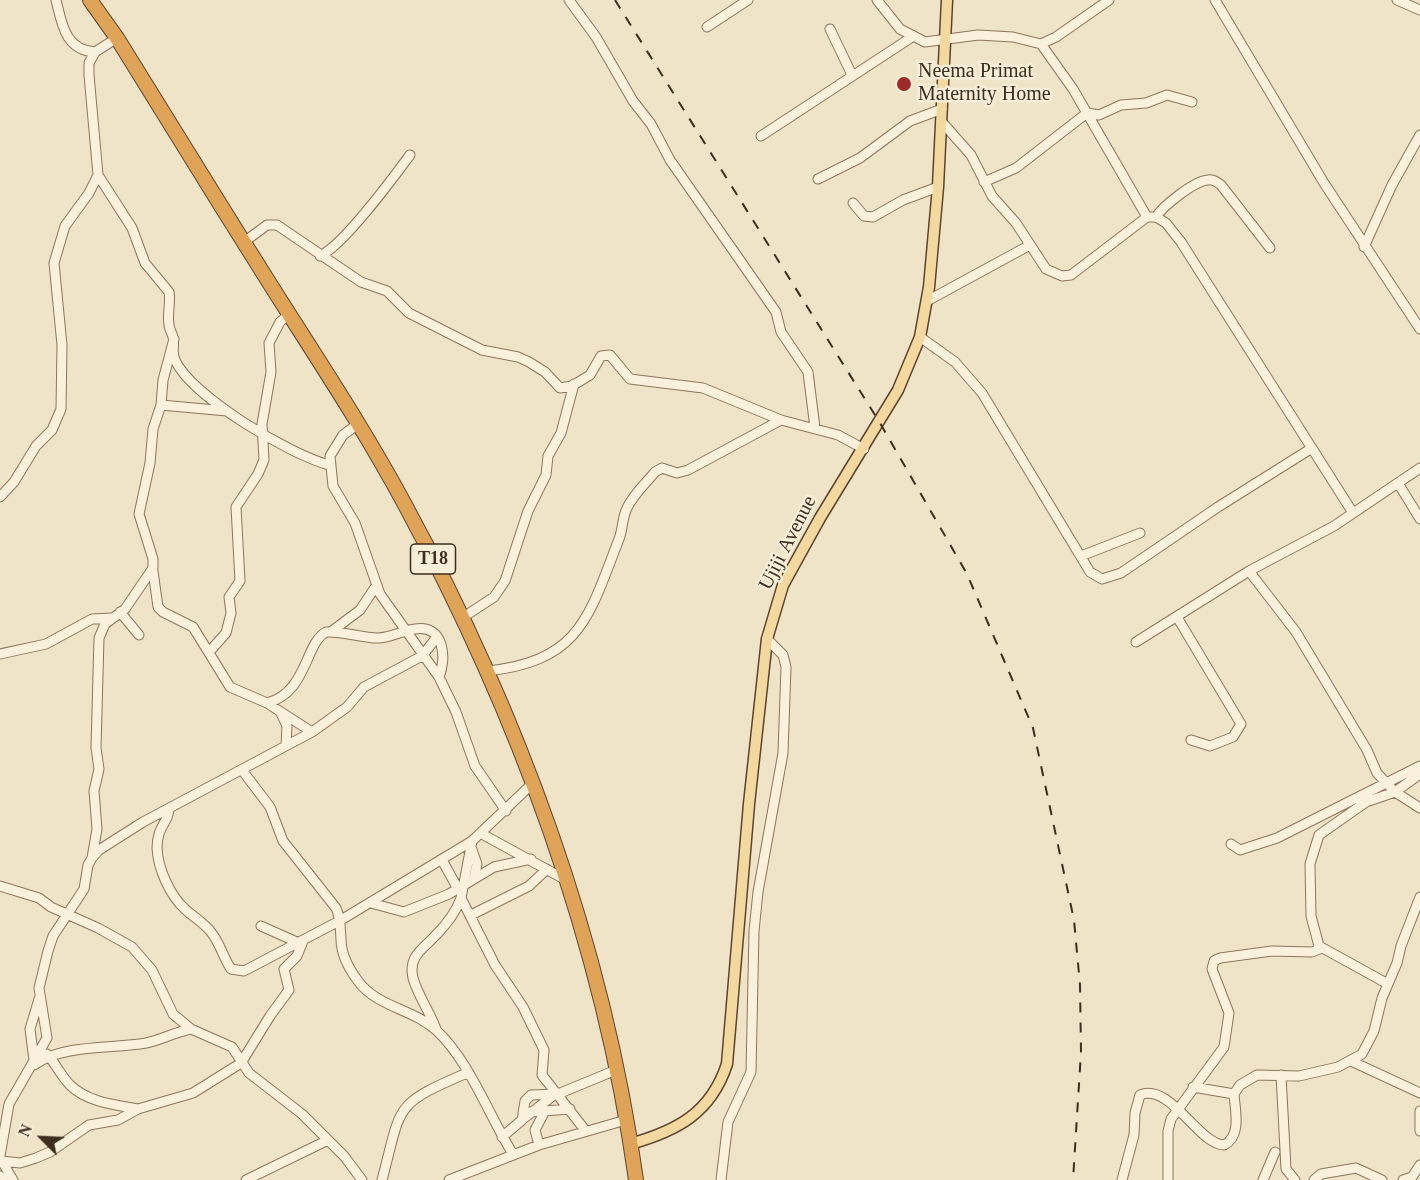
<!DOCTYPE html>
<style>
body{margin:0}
#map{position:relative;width:1420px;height:1180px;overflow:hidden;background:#f0e4c8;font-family:"Times New Roman",serif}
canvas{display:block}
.north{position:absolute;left:12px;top:1108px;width:60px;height:60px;-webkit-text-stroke:4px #f7eed8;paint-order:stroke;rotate:294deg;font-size:16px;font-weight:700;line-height:24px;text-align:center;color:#3d2e20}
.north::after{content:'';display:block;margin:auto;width:21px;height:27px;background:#3d2e20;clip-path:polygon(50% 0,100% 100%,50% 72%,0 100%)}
</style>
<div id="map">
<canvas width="1420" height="1180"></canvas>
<div class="north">N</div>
</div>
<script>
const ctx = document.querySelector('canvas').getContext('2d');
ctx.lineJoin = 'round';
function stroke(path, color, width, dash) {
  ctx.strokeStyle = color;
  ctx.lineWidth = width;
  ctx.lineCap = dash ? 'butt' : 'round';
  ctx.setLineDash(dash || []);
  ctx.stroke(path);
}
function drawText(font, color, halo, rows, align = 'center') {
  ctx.font = font + ' "Times New Roman",serif';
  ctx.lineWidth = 5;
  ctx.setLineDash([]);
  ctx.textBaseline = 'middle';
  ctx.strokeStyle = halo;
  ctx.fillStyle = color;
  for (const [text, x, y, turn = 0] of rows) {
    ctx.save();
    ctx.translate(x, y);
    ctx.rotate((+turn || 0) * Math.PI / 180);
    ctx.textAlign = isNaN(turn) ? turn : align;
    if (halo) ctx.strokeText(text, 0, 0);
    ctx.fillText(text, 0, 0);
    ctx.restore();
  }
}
const minor = new Path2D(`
 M 56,0 C 62,24 65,50 95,52 L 117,38
 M 569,0 L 596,37 L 633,101 L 651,124 L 670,160 L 776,312 L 781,332 L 808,372 L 815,428
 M 877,0 L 900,29 L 925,42 L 978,35 L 1013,37 L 1041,44 L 1073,89 L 1147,217
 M 1215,0 L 1324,183 L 1420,329
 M 1397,0 L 1420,10
 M 707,27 L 748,0
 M 830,29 L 852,75
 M 1041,44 L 1056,37 L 1109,0
 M 95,52 L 89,63 L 89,75 L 98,175 L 132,228 L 145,263 L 169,292 C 171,303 167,314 169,324 C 169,329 172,333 173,337 C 175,345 171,351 175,360 C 192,397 289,454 329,465
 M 941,121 L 971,155 L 992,196 L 1016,223 L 1046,269 L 1062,276 L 1071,275 L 1147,217 L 1156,217 L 1166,223 L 1181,242 L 1353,513
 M 761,136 L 912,37
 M 818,179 L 860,158 L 910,121 L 942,109
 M 984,182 L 1016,168 L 1087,113 L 1099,115 L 1121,105 L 1146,103 L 1167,95 L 1192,102
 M 853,203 L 864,216 L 873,217 L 903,200 L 938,187
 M 1156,217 C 1163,206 1194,181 1208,180 C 1213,179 1217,182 1221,185 L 1270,248
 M 244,242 L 267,225 L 277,225 L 361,282 L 387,291 L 409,313 L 482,350 L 518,357 L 529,362 L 545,372 L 560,388 L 572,386 L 590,375 L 601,356 L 610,355 L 630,379 L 703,388 L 781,420 L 838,435 L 864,449
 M 1364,247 L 1392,185 L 1420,135
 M 320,256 C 344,245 393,178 410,155
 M 927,301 L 1030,245
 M 920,337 L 955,362 L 982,393 L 1090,572 L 1102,579 L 1121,573 L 1218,507 L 1312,448
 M 161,405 L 227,411
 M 358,424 L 343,435 L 330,456 L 333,486 L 355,523 L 380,594 L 439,677 L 456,712 L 475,766 L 506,811
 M 1398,483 L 1420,519
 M 0,497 L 14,482 L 36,446 L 52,430 L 61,409 L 62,345 L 54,263 L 65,226 L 89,193 L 98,175
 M 1081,556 L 1140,533
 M 153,571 L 158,607 L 163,612 L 193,627 L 230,687 L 267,703 L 312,732
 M 1249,571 L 1296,632 L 1367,750 L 1377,773 L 1395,792 L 1420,808
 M 120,612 L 139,635
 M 1177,617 L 1241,724 L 1233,737 L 1210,746 L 1191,740
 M 462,618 L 494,597 L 505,581 L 528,511 L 546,475 L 548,456 L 561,433 L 574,384
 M 332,631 L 360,610 L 376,586
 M 1136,642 L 1249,571 L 1334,526 L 1420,468
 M 210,651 L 226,633 L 231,613 L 229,597 L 240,581 L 236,507 L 258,474 L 264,460 L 262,424 L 271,372 L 269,343 L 280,322 L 289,314
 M 0,654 L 46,644 L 92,619 L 111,618
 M 487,671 C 581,661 589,616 619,539 C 623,529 622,518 627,508 C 633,495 646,483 655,472 L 662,468 L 677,473 L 688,470 L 781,420
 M 267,703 C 307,693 305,643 326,632 C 344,631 361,638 378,638 C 391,638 403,630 415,629 C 444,624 447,658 439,677
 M 281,713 L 287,726 L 286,745
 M 242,770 L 270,807 L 283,841 L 336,908 C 341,919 340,927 341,939 C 341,954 349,969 358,981 C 377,1007 413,1009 436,1030 C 469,1060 489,1116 513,1154
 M 169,809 C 169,822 157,826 157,848 C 158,869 170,896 186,910 C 195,918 204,923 211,932 C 220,943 223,957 231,969 L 244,971 L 341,920 L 472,841 L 533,783
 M 482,834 L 566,880
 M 472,841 L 461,898 L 495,965 L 523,1007 L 544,1050 L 542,1075 L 585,1130
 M 1231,844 L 1240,850 L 1277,838 L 1420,766
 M 471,847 L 477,864 L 474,879
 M 92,858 L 99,850 L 143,822 L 312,732 L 347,707 L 364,687 L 422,656 L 437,637
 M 442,860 L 458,889
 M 0,886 L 39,898 L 51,907 L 98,928 L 132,947 L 152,970 L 173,1014 L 191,1029 L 232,1047 L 249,1073 L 302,1114 L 344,1156 L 362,1180
 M 371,903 L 404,912 L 449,894 L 494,867 L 531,859
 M 471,915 L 529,886 L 547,869
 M 261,926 L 299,943
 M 1388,984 L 1319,946 L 1311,916 L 1310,864 L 1319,835 L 1366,802 L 1395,792 L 1420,774
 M 436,1029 C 430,1012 418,996 413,978 C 408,956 423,949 435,936 C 446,925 456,912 461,898
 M 47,1054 C 56,1064 61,1076 70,1085 C 87,1102 115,1105 138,1109
 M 34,1060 L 30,1029 L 39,999
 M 1351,1061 L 1420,1093
 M 34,1065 C 62,1044 112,1049 146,1043 C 161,1040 175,1032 191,1029
 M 1281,1075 L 1286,1169 L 1295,1180
 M 1193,1087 L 1234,1094 L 1240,1085 L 1257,1075 L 1299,1076 L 1338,1067 L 1362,1054 L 1374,1031 L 1382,998 L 1397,963 L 1401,946 L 1420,897
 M 1420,1111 L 1420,1131
 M 530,1112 L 570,1109
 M 523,1119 L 554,1095
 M 502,1137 L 522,1120 L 525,1101 L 531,1095 L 558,1094 L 616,1070
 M 539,1145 L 535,1130 L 545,1111
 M 0,1156 L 9,1104 L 47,1038 L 39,988 L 48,951 L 53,936 L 84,889 L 88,865 L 92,858 L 97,829 L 94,791 L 99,769 L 96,748 L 99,638 L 105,624 L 125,609 L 153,568 L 153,559 L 139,514 L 150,463 L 153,429 L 161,405 L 163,380 L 174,339
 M 0,1158 L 13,1180
 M 2,1161 L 20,1163 L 36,1158 L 50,1152 L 89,1125 L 118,1120 L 138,1109 L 193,1093 L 241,1063 L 270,1016 L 289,990 L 284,969 L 297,956 L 303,941
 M 0,1176 L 3,1180
 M 246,1180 L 328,1140
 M 382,1180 C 402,1105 392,1105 467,1073
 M 449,1180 L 539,1145 L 626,1120
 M 721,1180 L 728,1122 L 751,1072 L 754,931 L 758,892 L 783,753 L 786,667 L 783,655 L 767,639
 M 1122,1180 L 1134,1135 L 1135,1113 L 1140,1095 C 1170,1082 1198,1144 1224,1145 C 1242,1136 1235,1110 1234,1094
 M 1168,1180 L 1168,1131 L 1171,1119 L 1224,1047 L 1229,1013 L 1212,969 L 1214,961 L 1220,958 L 1272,951 L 1312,952 L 1322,948
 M 1263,1180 L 1275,1152
 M 1314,1180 L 1321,1174 L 1356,1168 L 1382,1180
 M 1403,1180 L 1412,1177 L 1420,1165`);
const major = new Path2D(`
 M 630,1144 C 677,1131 711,1113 727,1064 L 749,804 L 767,639 L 783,585 L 820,518 L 898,390 L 920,337 L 929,287 L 938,187 L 947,0`);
const highway = new Path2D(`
 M 90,0 L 117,38 C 166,117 215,197 265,276 C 312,351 362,425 404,503 C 518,713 603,943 636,1180`);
stroke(minor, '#8d765c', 11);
stroke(major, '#5b4430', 13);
stroke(highway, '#5b4430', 16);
stroke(minor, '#faf1dc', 9);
stroke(major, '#f3d9a0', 10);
stroke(highway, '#e0a458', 14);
stroke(new Path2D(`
 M 615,0 L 880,423 L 967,574 L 1033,728 L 1074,920 L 1080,985 L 1081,1052 L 1073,1180`), '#3d2e20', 2, [10, 10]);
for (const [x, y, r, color] of [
 [904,84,8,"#9e2a2b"]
]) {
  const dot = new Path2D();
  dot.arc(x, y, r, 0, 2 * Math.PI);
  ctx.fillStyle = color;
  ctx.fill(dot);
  stroke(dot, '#f7eed8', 2);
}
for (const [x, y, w] of [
 [433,559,45]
]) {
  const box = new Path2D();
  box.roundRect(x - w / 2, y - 15, w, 30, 4.5);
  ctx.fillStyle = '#f7eed8';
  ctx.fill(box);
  stroke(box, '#3d2e20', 1.5);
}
drawText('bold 18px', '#3d2e20', null, [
 ["T18",433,559]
]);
drawText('20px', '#3d2e20', '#f7eed8', [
 ["Neema Primat",918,72],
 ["Maternity Home",918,95]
], 'left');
drawText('20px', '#3d2e20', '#f7eed8', [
 ["Ujiji Avenue",788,543,-63]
]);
</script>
